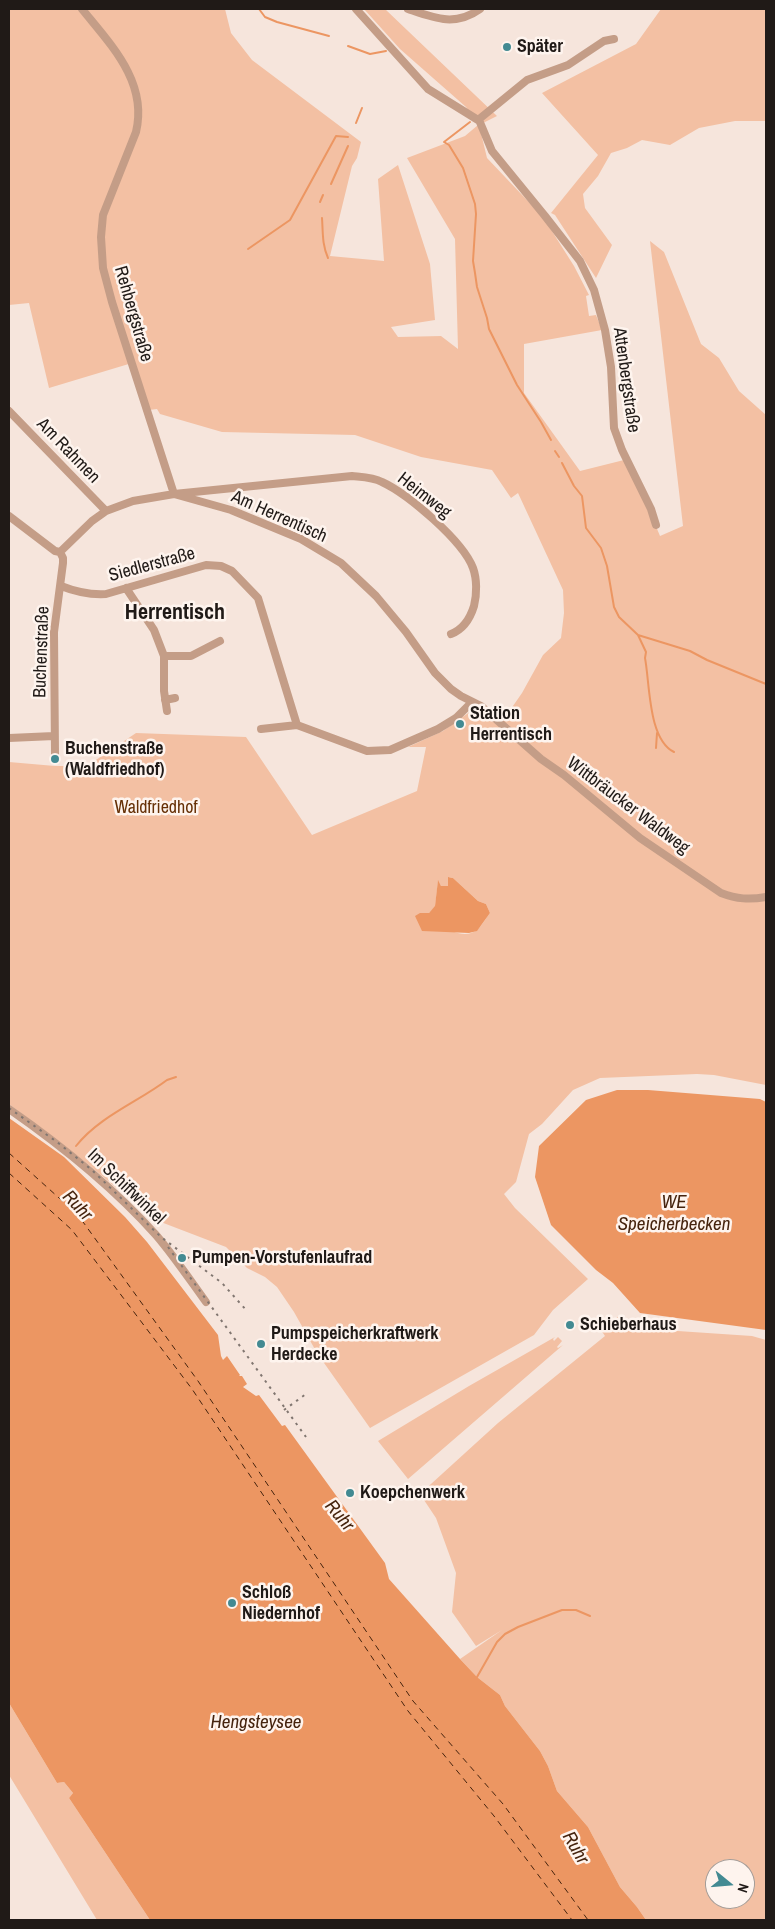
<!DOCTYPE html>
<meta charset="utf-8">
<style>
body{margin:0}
#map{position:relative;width:775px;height:1929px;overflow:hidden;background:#f6e5dc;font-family:"Archivo Narrow",sans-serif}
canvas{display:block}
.frame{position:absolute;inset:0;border:10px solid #201a17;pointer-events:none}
.north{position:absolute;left:705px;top:1859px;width:50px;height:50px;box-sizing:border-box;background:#fef4ee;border:1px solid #a59d98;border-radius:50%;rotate:107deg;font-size:14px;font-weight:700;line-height:20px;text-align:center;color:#201a17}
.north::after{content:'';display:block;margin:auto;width:18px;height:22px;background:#438a92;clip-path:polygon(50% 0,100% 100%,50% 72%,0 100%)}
</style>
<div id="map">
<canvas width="775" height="1929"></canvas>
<div class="frame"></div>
<div class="north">N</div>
</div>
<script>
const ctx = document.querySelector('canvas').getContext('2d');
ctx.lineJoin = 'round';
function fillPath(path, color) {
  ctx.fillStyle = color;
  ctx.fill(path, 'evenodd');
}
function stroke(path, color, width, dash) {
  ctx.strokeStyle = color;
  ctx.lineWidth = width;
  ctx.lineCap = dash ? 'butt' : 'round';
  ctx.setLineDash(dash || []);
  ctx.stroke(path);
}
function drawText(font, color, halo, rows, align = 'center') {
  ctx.font = font + ' "Archivo Narrow",sans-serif';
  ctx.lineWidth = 5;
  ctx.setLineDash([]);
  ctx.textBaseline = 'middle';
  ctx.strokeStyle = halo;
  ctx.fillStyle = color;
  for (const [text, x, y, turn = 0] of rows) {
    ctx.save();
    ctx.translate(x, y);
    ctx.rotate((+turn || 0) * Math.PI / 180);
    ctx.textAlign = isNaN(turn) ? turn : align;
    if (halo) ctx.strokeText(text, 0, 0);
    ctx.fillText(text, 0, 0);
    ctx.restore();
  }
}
fillPath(new Path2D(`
 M 9,9 L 225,9 L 231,33 L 252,60 L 361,142 L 357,158 L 352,166 L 330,256 L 384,261 L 378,179 L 398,165 L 430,264 L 435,320 L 391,327 L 398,337 L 441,336 L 458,349 L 455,239 L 407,158 L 465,136 L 478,125 L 466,107 L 400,49 L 364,9 L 385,9 L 497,116 L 479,125 L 487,158 L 543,217 L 574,266 L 589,295 L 586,296 L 589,316 L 596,315 L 602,330 L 524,344 L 524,393 L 580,471 L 628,459 L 660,536 L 683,526 L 650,241 L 664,252 L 701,344 L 719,358 L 739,391 L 766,415 L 766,1085 L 714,1075 L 697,1074 L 600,1078 L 573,1090 L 542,1124 L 529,1134 L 516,1182 L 504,1194 L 515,1208 L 588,1279 L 553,1310 L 534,1335 L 370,1428 L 317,1353 L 294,1312 L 277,1287 L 265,1277 L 247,1268 L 226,1247 L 153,1219 L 89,1165 L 9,1104 L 9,762 L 55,766 L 87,766 L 136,733 L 246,737 L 312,835 L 417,791 L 426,747 L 408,747 L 443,731 L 471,711 L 478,710 L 499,726 L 522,693 L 543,655 L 561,638 L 564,613 L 563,590 L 518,493 L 511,498 L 492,470 L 421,457 L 355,435 L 222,432 L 160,414 L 157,409 L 149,410 L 132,363 L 49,388 L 29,303 L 9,305 ZM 449,877 L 453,878 L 478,901 L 486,904 L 490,913 C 486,918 482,925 478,929 C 462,944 434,921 420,913 L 429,913 L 435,907 L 438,881 L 441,886 L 449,886 Z
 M 661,9 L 766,9 L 766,121 L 735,121 L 699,128 L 670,145 L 642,140 L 627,148 L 611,153 L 598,176 L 583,194 L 585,208 L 612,245 L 596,278 L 555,215 L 551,213 L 598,155 L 542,93 L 636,44 Z
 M 619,1316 L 633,1328 L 752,1336 L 766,1340 L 766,1920 L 646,1920 L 637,1907 L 620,1887 L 588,1827 L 557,1791 L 548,1766 L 540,1751 L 505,1706 L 500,1695 L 477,1677 L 460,1659 L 502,1630 L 476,1646 L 452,1612 L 456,1573 L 436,1518 L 420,1494 L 498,1423 L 605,1336 L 601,1330 ZM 715,1869 L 745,1869 L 745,1899 L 715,1899 Z
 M 555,1337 L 553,1339 L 554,1341 L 558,1337 L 562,1341 L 557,1347 L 558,1348 L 563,1345 L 408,1479 L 378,1441 L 469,1386 Z
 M 9,1703 L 57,1783 L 64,1782 L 73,1793 L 69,1798 L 150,1920 L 97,1920 L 9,1775 Z`), '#f3c0a3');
fillPath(new Path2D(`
 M 448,877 L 453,878 L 478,901 L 486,904 L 490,913 L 477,931 L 469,933 L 422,931 L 415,916 L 420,913 L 429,913 L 435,906 L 438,880 L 441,886 L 448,886 Z
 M 617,1090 L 648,1090 L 760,1099 L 766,1102 L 766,1330 L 640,1313 L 613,1283 L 596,1270 L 551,1225 L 535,1177 L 539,1146 L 586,1100 Z
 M 9,1118 L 64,1157 L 125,1217 L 147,1242 L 218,1335 L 221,1356 L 223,1360 L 227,1356 L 240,1375 L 239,1376 L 242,1376 L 247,1384 L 243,1387 L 256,1396 L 259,1395 L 282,1426 L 285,1425 L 385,1563 L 389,1579 L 460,1659 L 477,1677 L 500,1695 L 505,1706 L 540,1751 L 548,1766 L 557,1791 L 588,1827 L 620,1887 L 637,1907 L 646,1920 L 150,1920 L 69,1798 L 73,1793 L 64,1782 L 57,1783 L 9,1703 Z`), '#ec9662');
stroke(new Path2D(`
 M 259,9 L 265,17 L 277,22 L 329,36
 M 348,46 L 370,54 L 386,51
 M 470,122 L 444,142 L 449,145 L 463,168 L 475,204 L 476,214 L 473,261 L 475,273 L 477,287 L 487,318 L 489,329 L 517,385 L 541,422 L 551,440
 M 356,123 L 362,108
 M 331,184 L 348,146
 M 320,202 L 323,195
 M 322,218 C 323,232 322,245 328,258
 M 248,249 L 290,220 L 336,136 L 348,137
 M 555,451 L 559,457
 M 562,463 L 574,486 L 582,496 L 586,528 L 601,548 L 607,566 L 614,607 L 619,617 L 638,635 L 646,652 L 645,658 C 650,684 648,739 674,752
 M 638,635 L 690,651 L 707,660 L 766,684
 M 656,748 L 657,733
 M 76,1146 C 100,1116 138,1102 167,1080 L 176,1077
 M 477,1677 L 497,1642 L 505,1634 L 518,1627 L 562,1610 L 576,1610 L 590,1616`), '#ec9662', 2);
stroke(new Path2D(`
 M 9,1153 L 78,1215 L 198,1381 L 413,1701 L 503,1804 L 588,1920
 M 9,1173 L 72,1230 L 192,1389 L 408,1711 L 494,1816 L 572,1920`), '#46240e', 1, [6, 5]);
stroke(new Path2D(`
 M 82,9 C 111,45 148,82 136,132 L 103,215 L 101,237 L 103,268 L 112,302 L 174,494 L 352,476 C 362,477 373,477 382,482 C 408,494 463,541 473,568 C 477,579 477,594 474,606 C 470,619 464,629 451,634
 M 356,9 L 428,89 L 478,120 L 527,80 L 568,65 L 604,41 L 614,39
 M 408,9 C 434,18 455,27 480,9
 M 479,120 L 492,151 L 545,216 L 580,261 L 594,290 L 605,330 L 611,367 L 614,428 L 622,450 L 651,509 L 656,525
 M 9,411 L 106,511
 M 9,516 L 55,551 L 60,552
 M 60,552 L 92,521 L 106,511 L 133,501 L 174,494 L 231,510 L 301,539 L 341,563 L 376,596 L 406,632 L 435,673 L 451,689 L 461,696 L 481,706 L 541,759 L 564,775 L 640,838 L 721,893 C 737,899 749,900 766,897
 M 61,586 C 76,592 89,595 106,594 L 206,565 L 221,566 L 232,571 L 258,598 L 297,725
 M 126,588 L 154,630 L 164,656 L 164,691 L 167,711
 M 164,656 L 191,656 L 220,641
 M 165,700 L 175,698
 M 261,729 L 297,725 L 367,751 L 390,750 L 438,729 L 456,718 L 472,702
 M 9,738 L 54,736
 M 55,754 L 54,632 L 63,563 L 63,558 L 60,552
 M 9,1109 C 62,1146 113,1187 156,1235 C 174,1256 190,1280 206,1302`), '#c49d87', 8);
stroke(new Path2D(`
 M 9,1108 L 57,1142 L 92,1170 L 161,1237 L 222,1283 L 247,1311
 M 168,1247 L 306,1437
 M 284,1410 L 306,1394`), '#817670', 2, [2.5, 5]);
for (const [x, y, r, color] of [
 [507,47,5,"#438a92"],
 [460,724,5,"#438a92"],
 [55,759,5,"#438a92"],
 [182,1258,5,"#438a92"],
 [570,1325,5,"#438a92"],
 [261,1344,5,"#438a92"],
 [350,1493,5,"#438a92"],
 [232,1603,5,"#438a92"]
]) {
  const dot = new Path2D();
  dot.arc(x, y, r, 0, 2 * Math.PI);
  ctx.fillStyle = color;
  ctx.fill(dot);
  stroke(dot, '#fef4ee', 2);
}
drawText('bold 18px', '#201a17', '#fef4ee', [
 ["Später",517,47],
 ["Station",470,714],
 ["Herrentisch",470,735],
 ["Buchenstraße",65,749],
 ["(Waldfriedhof)",65,770],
 ["Pumpen-Vorstufenlaufrad",192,1258],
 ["Schieberhaus",580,1325],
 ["Pumpspeicherkraftwerk",271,1334],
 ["Herdecke",271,1355],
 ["Koepchenwerk",360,1493],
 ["Schloß",242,1593],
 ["Niedernhof",242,1614]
], 'left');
drawText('18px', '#201a17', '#fef4ee', [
 ["Rehbergstraße",133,314,74],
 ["Attenbergstraße",626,380,82],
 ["Am Rahmen",68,451,46],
 ["Heimweg",424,496,38],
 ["Am Herrentisch",279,517,24],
 ["Siedlerstraße",152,565,-15],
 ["Buchenstraße",42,652,-88],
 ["Wittbräucker Waldweg",628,806,37],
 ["Im Schiffwinkel",126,1187,44]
]);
drawText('18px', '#663006', '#fef4ee', [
 ["Waldfriedhof",156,808]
]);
drawText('italic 19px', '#46240e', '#fef4ee', [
 ["WE",674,1203],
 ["Speicherbecken",674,1225],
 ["Ruhr",77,1206,47],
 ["Ruhr",339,1516,50],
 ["Hengsteysee",256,1723],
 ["Ruhr",575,1848,60]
]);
drawText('bold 22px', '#201a17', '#fef4ee', [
 ["Herrentisch",175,613]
]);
</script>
